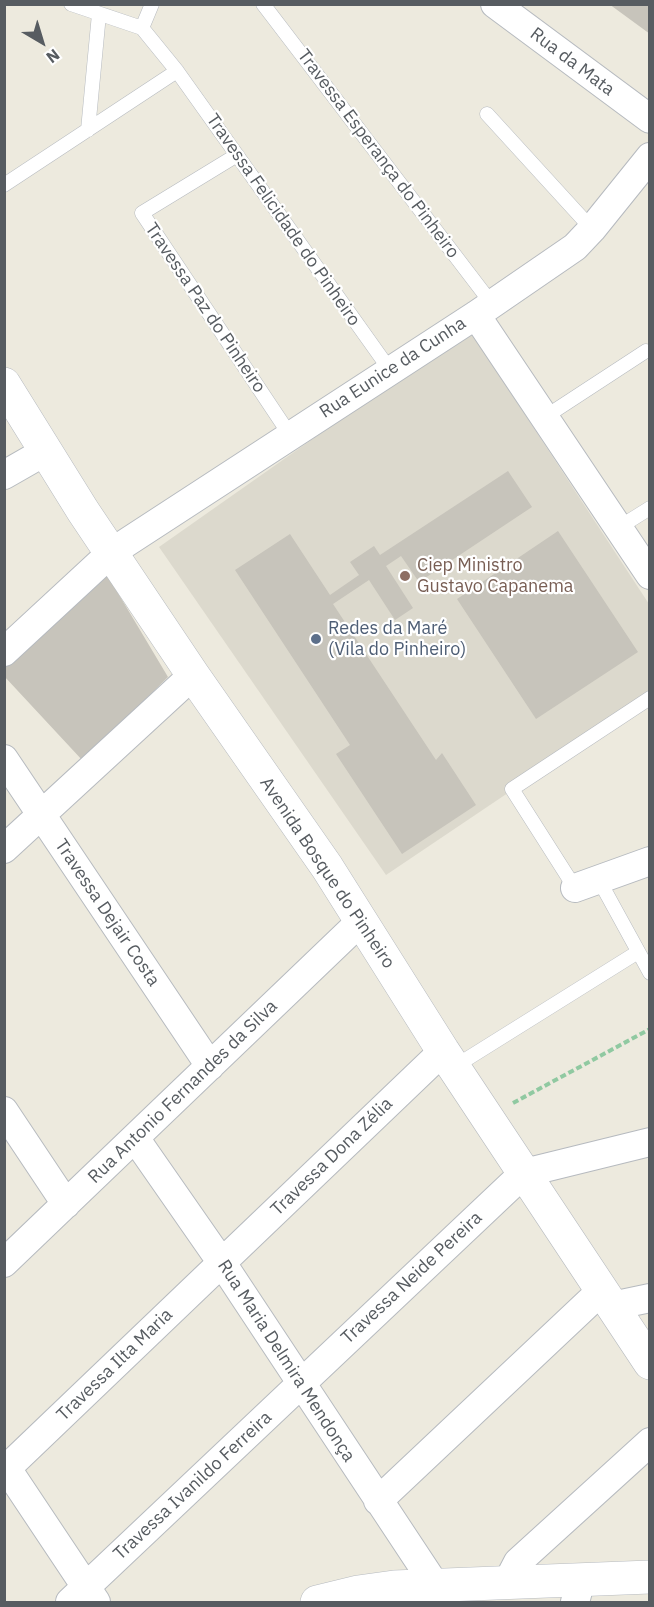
<!DOCTYPE html>
<meta charset="utf-8">
<style>
body{margin:0}
#map{position:relative;width:654px;height:1607px;overflow:hidden;background:#edeade;font-family:"IBM Plex Sans",sans-serif}
canvas{display:block}
.frame{position:absolute;inset:0;border:6px solid #575c61;pointer-events:none}
.north{position:absolute;left:12px;top:12px;width:60px;height:60px;-webkit-text-stroke:4px #fff;paint-order:stroke;rotate:142deg;font-size:16px;font-weight:700;line-height:24px;text-align:center;color:#575c61}
.north::after{content:'';display:block;margin:auto;width:21px;height:27px;background:#575c61;clip-path:polygon(50% 0,100% 100%,50% 72%,0 100%)}
</style>
<div id="map">
<canvas width="654" height="1607"></canvas>
<div class="frame"></div>
<div class="north">N</div>
</div>
<script>
const ctx = document.querySelector('canvas').getContext('2d');
ctx.lineJoin = 'round';
function fillPath(path, color) {
  ctx.fillStyle = color;
  ctx.fill(path, 'evenodd');
}
function stroke(path, color, width, dash) {
  ctx.strokeStyle = color;
  ctx.lineWidth = width;
  ctx.lineCap = dash ? 'butt' : 'round';
  ctx.setLineDash(dash || []);
  ctx.stroke(path);
}
function drawText(font, color, halo, rows, align = 'center') {
  ctx.font = font + ' "IBM Plex Sans",sans-serif';
  ctx.lineWidth = 4.5;
  ctx.setLineDash([]);
  ctx.textBaseline = 'middle';
  ctx.strokeStyle = halo;
  ctx.fillStyle = color;
  for (const [text, x, y, turn = 0] of rows) {
    ctx.save();
    ctx.translate(x, y);
    ctx.rotate((+turn || 0) * Math.PI / 180);
    ctx.textAlign = isNaN(turn) ? turn : align;
    if (halo) ctx.strokeText(text, 0, 0);
    ctx.fillText(text, 0, 0);
    ctx.restore();
  }
}
fillPath(new Path2D(`
 M 469,329 L 649,604 L 649,698 L 386,875 L 159,547 Z`), '#dcd9cd');
fillPath(new Path2D(`
 M 609,4 L 650,4 L 650,34 Z
 M 508,471 L 532,507 L 419,582 L 401,556 L 386,566 L 413,608 L 395,620 L 369,580 L 333,604 L 436,760 L 442,753 L 476,805 L 402,854 L 336,754 L 350,745 L 235,570 L 290,534 L 330,595 L 359,575 L 350,562 L 374,546 L 380,555 Z
 M 558,531 L 638,652 L 536,719 L 457,599 Z
 M 106,573 L 168,677 L 83,761 L 4,676 L 4,660 Z`), '#c7c4bb');
const service = new Path2D(`
 M 263,4 L 492,304
 M 142,28 L 152,4
 M 177,71 L 390,370
 M 487,114 L 592,229
 M 88,130 L 99,14
 M 237,155 L 142,213 L 290,435
 M 4,185 L 177,71 L 142,28 L 71,4
 M 545,417 L 646,351
 M 618,528 L 650,508
 M 599,880 L 650,973
 M 575,888 L 512,789 L 650,698
 M 454,1067 L 638,952`);
const minor = new Path2D(`
 M 495,4 L 650,119
 M 476,315 L 650,575
 M 4,475 L 46,451
 M 4,652 L 112,552 L 476,315 L 575,247 L 592,229 L 650,157
 M 4,759 L 210,1066
 M 4,849 L 193,675
 M 575,888 L 650,861
 M 4,1111 L 66,1204
 M 135,1138 L 222,1263 L 435,1585
 M 4,1263 L 361,921
 M 612,1306 L 650,1298
 M 4,1464 L 96,1602
 M 4,1471 L 443,1051
 M 378,1501 L 601,1291
 M 507,1583 L 518,1562 L 650,1442
 M 70,1602 L 524,1173 L 650,1142
 M 575,1602 L 581,1580`);
const tertiary = new Path2D(`
 M 4,384 L 83,511 L 193,675 L 327,867 L 443,1051 L 650,1363
 M 317,1602 L 358,1592 L 394,1587 L 650,1577`);
stroke(service, '#b6babf', 15);
stroke(minor, '#b6babf', 30);
stroke(tertiary, '#b6babf', 34);
stroke(new Path2D(`
 M 513,1103 L 650,1029`), '#90c9a1', 4, [6, 3]);
stroke(service, '#fff', 14);
stroke(minor, '#fff', 28);
stroke(tertiary, '#fff', 33);
for (const [x, y, r, color] of [
 [405,576,6,"#8d6e63"],
 [316,639,6,"#5c6f8a"]
]) {
  const dot = new Path2D();
  dot.arc(x, y, r, 0, 2 * Math.PI);
  ctx.fillStyle = color;
  ctx.fill(dot);
  stroke(dot, '#fff', 2);
}
drawText('18px', '#575c61', '#fff', [
 ["Rua da Mata",572,62,37],
 ["Travessa Esperança do Pinheiro",378,154,53],
 ["Travessa Felicidade do Pinheiro",283,220,55],
 ["Travessa Paz do Pinheiro",205,308,56],
 ["Rua Eunice da Cunha",393,368,-33],
 ["Avenida Bosque do Pinheiro",327,873,56],
 ["Travessa Dejair Costa",107,913,56],
 ["Rua Antonio Fernandes da Silva",183,1092,-44],
 ["Travessa Dona Zélia",332,1157,-44],
 ["Travessa Neide Pereira",412,1278,-43],
 ["Rua Maria Delmira Mendonça",286,1361,57],
 ["Travessa Ilta Maria",115,1365,-44],
 ["Travessa Ivanildo Ferreira",193,1486,-43]
]);
drawText('18px', '#785e54', '#fff', [
 ["Ciep Ministro",417,566],
 ["Gustavo Capanema",417,587]
], 'left');
drawText('18px', '#4e5e75', '#fff', [
 ["Redes da Maré",328,629],
 ["(Vila do Pinheiro)",328,650]
], 'left');
</script>
